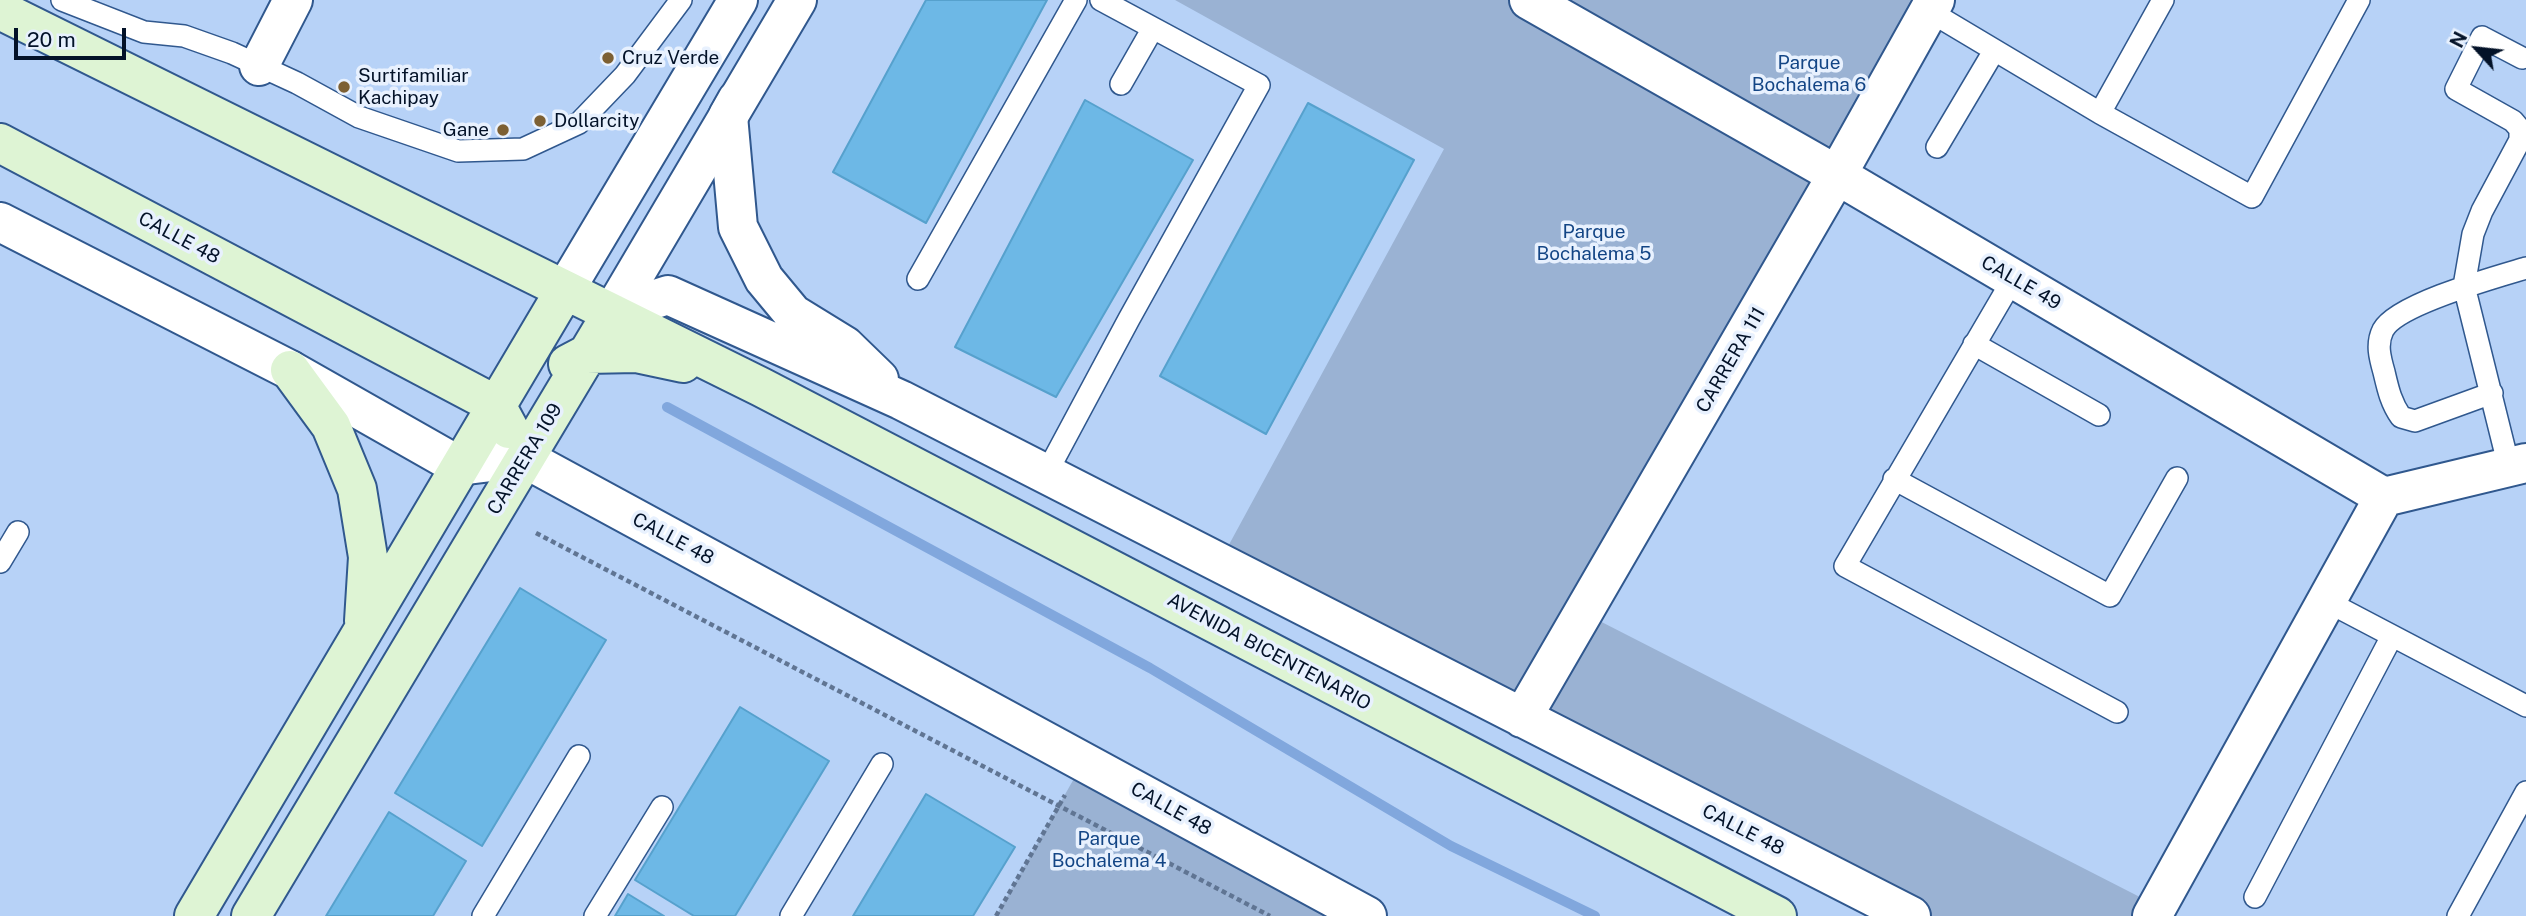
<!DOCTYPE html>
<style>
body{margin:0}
#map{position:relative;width:2526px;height:916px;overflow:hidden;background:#b7d2f7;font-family:"Public Sans",sans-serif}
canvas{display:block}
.north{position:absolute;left:2442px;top:14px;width:70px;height:70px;-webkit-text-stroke:5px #e8f1fe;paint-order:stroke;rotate:297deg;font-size:19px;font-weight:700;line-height:28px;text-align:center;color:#031228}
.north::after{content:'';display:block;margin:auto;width:24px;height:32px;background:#031228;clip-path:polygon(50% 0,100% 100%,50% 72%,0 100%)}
.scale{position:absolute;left:14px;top:28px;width:112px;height:32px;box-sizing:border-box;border:4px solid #031228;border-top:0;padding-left:9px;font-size:21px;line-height:24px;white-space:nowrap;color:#031228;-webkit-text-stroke:5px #e8f1fe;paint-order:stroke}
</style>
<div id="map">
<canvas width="2526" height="916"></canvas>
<div class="north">N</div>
<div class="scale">20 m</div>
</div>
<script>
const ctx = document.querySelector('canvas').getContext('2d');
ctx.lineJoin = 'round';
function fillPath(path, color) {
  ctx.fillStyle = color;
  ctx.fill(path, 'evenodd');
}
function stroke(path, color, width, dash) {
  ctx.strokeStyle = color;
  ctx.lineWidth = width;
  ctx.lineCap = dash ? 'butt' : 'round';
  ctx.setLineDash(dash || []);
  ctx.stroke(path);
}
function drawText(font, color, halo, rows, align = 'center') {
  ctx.font = font + ' "Public Sans",sans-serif';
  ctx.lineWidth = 7;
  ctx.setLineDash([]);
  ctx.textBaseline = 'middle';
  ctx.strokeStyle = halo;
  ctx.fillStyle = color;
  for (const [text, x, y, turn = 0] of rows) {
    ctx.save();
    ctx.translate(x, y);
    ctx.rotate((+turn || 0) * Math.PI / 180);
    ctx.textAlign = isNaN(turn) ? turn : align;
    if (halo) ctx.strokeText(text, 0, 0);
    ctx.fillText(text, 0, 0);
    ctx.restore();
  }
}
fillPath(new Path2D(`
 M 1175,0 L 1935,0 L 1584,613 L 2177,916 L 1911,916 L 1219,563 L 1444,149 Z
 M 1084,761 L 1367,916 L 996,916 Z`), '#9ab2d3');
stroke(new Path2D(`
 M 667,407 L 1150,668 L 1451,846 L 1595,916`), '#81a7dd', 10);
const building = new Path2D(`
 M 926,0 L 1047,0 L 926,223 L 833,172 Z
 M 1085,100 L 1193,160 L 1056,397 L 955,347 Z
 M 1308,103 L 1414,160 L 1266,434 L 1160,376 Z
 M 520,588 L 606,640 L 482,846 L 395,793 Z
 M 740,707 L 829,761 L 735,916 L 694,916 L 635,880 Z
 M 926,794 L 1015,847 L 973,916 L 853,916 Z
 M 389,812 L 466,861 L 433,916 L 326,916 Z
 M 628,894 L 664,916 L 615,916 Z`);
fillPath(building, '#6db8e6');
stroke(building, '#56a1cd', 2);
const service = new Path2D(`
 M 62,0 L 144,32 L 184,36 L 232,53 L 297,83 L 359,117 L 458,151 L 523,149 L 579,123 L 625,75 L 681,0
 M 1929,11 L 2100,113 L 2163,0
 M 1121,84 L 1153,28
 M 2100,113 L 2252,197 L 2359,0
 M 1937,147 L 1994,51
 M 918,279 L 1076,0
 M 2013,279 L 1845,566 L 2117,712
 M 1974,344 L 2099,415
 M 2492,393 L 2415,421 L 2401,417 C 2391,403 2388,389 2384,372 C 2380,358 2376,344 2383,330 C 2397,304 2496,277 2526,268
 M 2509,467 L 2464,286 L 2473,234 L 2482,211 L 2520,140 L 2520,129 L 2513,121 L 2456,89 L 2482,37 L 2522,58
 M 1046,474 L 1129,319 L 1259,85 L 1101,0
 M 1894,479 L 2110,596 L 2177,478
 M 0,562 L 18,532
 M 2326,601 L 2526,706
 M 2255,897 L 2392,636
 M 483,916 L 579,756
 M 595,916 L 662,807
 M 791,916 L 882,764
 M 2458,916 L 2526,792`);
const minor = new Path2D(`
 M 1529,0 L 1837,175 L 2384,497 L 2526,463
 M 259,66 L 293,0
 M 737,100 L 728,116 L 738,227 L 764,279 L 793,314 L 845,346 L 879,379
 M 612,313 L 668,295 L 901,400 L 1911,916
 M 524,458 L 1367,916
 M 1522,718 L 1837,175 L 1935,0
 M 2152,916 L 2384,497`);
const tertiary = new Path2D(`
 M 0,222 L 290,370 L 459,466 L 524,458
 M 565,290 L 738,0
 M 612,313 L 797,0`);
const secondary = new Path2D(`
 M 0,10 L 761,387 L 1777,916
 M 0,143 L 496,405 L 509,429
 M 568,364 L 587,354 L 636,353 L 683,363
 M 290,370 L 331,426 L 357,489 L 368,557 L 364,621
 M 194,916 L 565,290
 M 251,916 L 612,313`);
stroke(service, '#30588e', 24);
stroke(minor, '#30588e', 42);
stroke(tertiary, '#30588e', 42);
stroke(secondary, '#30588e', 42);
stroke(new Path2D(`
 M 536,533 L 1270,916
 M 996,916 L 1065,795`), '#607593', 4.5, [5, 3.5]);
stroke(service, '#fff', 21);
stroke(minor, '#fff', 38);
stroke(tertiary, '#fff', 38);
stroke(secondary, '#def4d4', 38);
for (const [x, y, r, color] of [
 [608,58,7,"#7d6033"],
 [344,87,7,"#7d6033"],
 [540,121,7,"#7d6033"],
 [503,130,7,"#7d6033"]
]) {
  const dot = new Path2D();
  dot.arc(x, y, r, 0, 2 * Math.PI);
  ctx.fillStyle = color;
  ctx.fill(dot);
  stroke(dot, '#e8f1fe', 2.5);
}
drawText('19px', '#031228', '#e8f1fe', [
 ["Cruz Verde",622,58],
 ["Surtifamiliar",358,76],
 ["Kachipay",358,98],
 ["Dollarcity",554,121],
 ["Gane",489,130,"right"]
], 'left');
drawText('19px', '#134585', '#e8f1fe', [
 ["Parque",1809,63],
 ["Bochalema 6",1809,85],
 ["Parque",1594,232],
 ["Bochalema 5",1594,254],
 ["Parque",1109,839],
 ["Bochalema 4",1109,861]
]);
drawText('19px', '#031228', '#e8f1fe', [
 ["CALLE 48",179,238,28],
 ["CALLE 49",2021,283,30],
 ["CARRERA 111",1731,360,-60],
 ["CARRERA 109",525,459,-59],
 ["CALLE 48",673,539,28],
 ["AVENIDA BICENTENARIO",1269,652,28],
 ["CALLE 48",1171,809,29],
 ["CALLE 48",1743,830,27]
]);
</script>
